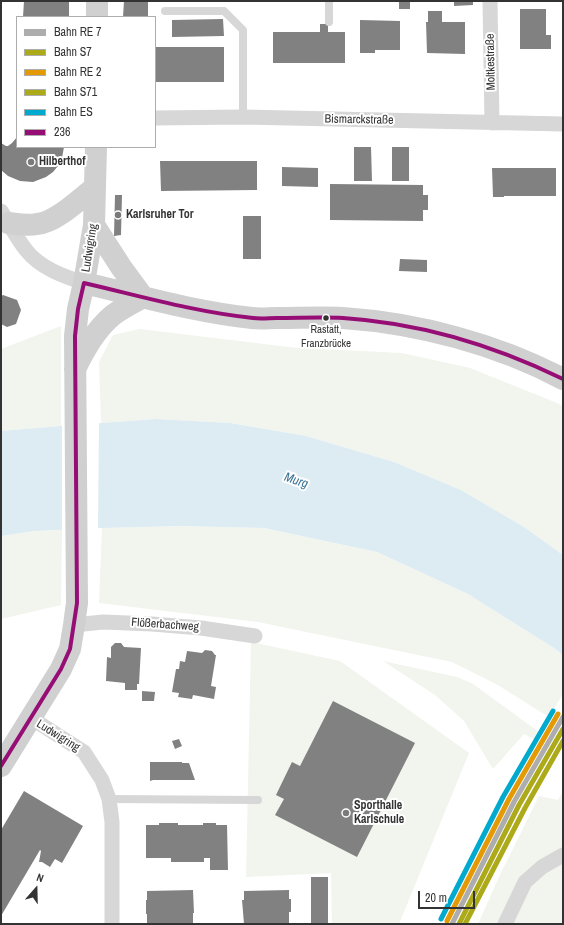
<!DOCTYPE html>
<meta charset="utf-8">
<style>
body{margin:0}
#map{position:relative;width:564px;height:925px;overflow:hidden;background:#fff;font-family:"Archivo Narrow",sans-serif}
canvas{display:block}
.frame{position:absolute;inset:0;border:2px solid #333;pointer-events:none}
.legend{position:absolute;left:16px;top:16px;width:140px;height:132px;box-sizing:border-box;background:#fff;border:1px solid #adadad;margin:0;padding:5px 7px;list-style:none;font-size:12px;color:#333}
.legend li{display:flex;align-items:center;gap:8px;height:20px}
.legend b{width:20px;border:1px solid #adadad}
.north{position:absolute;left:16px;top:869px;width:40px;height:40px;-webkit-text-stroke:3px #fff;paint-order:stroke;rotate:20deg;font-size:11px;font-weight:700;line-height:16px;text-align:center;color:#333}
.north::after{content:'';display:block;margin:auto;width:14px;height:18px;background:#333;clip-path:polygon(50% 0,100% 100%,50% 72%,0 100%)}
.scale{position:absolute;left:418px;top:891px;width:57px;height:18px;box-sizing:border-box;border:2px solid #333;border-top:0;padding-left:5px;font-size:12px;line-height:14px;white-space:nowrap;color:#333;-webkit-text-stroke:3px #fff;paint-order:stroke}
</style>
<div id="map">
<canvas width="564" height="925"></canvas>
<div class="frame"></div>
<ul class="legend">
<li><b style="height:5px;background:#adadad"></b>Bahn RE 7</li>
<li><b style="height:5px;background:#adaa1a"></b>Bahn S7</li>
<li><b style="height:5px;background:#e39a05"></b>Bahn RE 2</li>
<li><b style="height:5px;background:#adaa1a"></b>Bahn S71</li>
<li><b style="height:5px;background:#00a9ce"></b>Bahn ES</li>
<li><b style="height:5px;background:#960e75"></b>236</li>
</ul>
<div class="north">N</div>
<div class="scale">20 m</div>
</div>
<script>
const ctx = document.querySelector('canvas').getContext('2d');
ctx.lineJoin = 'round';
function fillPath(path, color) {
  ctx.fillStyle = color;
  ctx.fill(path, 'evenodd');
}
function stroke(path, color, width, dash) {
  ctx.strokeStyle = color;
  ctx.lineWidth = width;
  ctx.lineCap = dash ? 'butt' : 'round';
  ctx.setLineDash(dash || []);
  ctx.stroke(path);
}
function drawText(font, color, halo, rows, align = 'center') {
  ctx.font = font + ' "Archivo Narrow",sans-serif';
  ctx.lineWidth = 4;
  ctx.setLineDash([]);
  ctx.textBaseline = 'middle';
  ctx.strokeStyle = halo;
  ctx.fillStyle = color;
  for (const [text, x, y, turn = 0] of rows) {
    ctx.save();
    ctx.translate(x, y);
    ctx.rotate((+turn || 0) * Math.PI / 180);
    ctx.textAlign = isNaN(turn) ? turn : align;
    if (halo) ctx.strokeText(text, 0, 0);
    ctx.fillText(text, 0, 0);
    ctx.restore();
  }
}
fillPath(new Path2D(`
 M 61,326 L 61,426 L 1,431 L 1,349 Z
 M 140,329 L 297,348 L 402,353 L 470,368 L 557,403 L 563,406 L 563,555 L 524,527 L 461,490 L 394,462 L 306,436 L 230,423 L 156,419 L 101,423 L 99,362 L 113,335 Z
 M 181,526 L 264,528 L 377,552 L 468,594 L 557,650 L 563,656 L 563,694 L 549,717 L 496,684 L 452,662 L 258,622 L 99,603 L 102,528 Z
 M 62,530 L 61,605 L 1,619 L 1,536 L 34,531 Z
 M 251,642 L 340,661 L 469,753 L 399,924 L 332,924 L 331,873 L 246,877 Z
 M 383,661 L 457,677 L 473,684 L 539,732 L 534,739 L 524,734 L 493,769 L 464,721 L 435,695 Z
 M 563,791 L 563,924 L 478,924 L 499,877 L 539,796 L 558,800 Z`), '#f1f5ed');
fillPath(new Path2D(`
 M 156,419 L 230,423 L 306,436 L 394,462 L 461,490 L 524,527 L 563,555 L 563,656 L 557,650 L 468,594 L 377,552 L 264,528 L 181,526 L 102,528 L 34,531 L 1,536 L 1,431 L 61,426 Z`), '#ddebf3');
fillPath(new Path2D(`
 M 99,421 L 98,530 L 62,532 L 62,424 Z`), '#fff');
fillPath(new Path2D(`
 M 24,1 L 69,1 L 69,17 L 23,17 Z
 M 124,1 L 148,1 L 148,17 L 123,17 Z
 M 399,1 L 410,1 L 410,9 L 399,9 Z
 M 454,1 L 473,1 L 473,5 L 454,6 Z
 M 520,9 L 546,9 L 546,35 L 551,35 L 551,49 L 520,49 Z
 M 428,11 L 442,11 L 442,22 L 465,22 L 465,54 L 427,53 L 426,22 L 428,22 Z
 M 223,19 L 224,36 L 172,37 L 172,20 Z
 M 360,20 L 400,21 L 400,50 L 375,50 L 375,53 L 360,53 Z
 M 320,24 L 328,24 L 328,32 L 345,32 L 345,63 L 273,63 L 273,32 L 320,32 Z
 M 155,47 L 224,47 L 224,82 L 155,82 Z
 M 17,137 L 17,147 L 64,147 L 62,158 L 58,166 L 53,172 L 46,177 L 33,182 L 20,181 L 8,176 L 1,170 L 1,143 L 6,146 L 8,146 L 12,143 Z
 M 354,147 L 371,147 L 372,181 L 354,181 Z
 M 392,147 L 409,147 L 409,181 L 392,181 Z
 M 160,161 L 257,161 L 257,190 L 161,191 Z
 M 282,167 L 318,168 L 318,187 L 282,186 Z
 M 492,168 L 556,168 L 556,196 L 504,196 L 504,197 L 493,197 Z
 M 330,184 L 423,185 L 423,195 L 428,195 L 428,210 L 423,210 L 423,221 L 330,220 Z
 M 115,195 L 122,195 L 121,235 L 114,236 Z
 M 243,216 L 261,216 L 261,259 L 243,259 Z
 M 400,259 L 427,260 L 427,272 L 399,271 Z
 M 3,295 L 17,300 L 21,310 L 16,324 L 7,327 L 1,324 L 1,296 Z
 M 115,643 L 121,643 L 124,647 L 141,648 L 139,684 L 137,684 L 137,690 L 125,690 L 125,683 L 106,681 L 107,657 L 111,658 L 111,647 Z
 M 205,650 L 212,651 L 215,655 L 216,655 L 211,686 L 216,687 L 214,699 L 193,695 L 192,699 L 178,697 L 179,693 L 172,692 L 176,669 L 179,669 L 180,661 L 185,662 L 187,651 L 202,653 Z
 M 142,691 L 155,692 L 154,701 L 142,701 Z
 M 333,701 L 415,743 L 357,857 L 275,815 L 284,799 L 276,795 L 292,762 L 300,766 Z
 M 179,739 L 182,746 L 175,749 L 172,741 Z
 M 150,762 L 182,762 L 182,763 L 189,763 L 195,780 L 153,780 L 150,781 Z
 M 24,791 L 83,826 L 62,863 L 55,859 L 50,867 L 42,862 L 39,862 L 41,851 L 40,850 L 1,916 L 1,830 Z
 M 159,823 L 178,823 L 178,825 L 203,825 L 203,823 L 216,823 L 216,825 L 227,825 L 228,870 L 210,870 L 210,858 L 204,858 L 204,862 L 171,862 L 171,858 L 146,858 L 146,825 L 159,825 Z
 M 311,877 L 328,877 L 328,924 L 311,924 Z
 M 193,890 L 194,913 L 193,913 L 193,924 L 147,924 L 147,914 L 146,914 L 146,900 L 147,900 L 147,891 Z
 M 289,890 L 289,899 L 291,899 L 291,912 L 289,912 L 289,924 L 244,924 L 242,900 L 244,900 L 244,891 Z`), '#818181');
stroke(new Path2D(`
 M 329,1 L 329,22
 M 165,11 L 224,11 L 243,30 L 243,117
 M 109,799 L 258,800`), '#d7d7d7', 8);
stroke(new Path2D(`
 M 490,1 L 492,123
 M 155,118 L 243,117 L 563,124
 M 1,211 C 9,223 17,239 26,250 C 40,268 63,276 84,283
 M 74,625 L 103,622 L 152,624 L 201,628 L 255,636
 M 31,718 L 84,752 L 102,780 L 109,799 L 112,822 L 112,924
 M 505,924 L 525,882 L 542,867 L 563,855`), '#d7d7d7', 15);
stroke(new Path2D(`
 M 97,17 L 97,1
 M 8,223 C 18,224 27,226 37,224 C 55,223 80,199 95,187
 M 94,225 L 121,267 L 143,297
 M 84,283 C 140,296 195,312 252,318 C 260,319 269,318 277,318 C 299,318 321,317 343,318 C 417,323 497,344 563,379
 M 75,369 C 85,349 96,329 113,315 C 122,308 133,303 143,297
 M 1,766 L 61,669 L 70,649 L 74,625 L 77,603 L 75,336 L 78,309 L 84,283 L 94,225 L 96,147`), '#d0d0d0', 22);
stroke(new Path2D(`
 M 1,766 L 61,669 L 70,649 L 77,603 L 75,336 L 78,309 L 84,283 C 140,296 195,312 253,318 C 261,319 269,318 277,318 C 299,318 321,317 343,318 C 421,323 493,345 563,379`), '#960e75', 4);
stroke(new Path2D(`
 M 452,924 L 514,802 L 563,717`), '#adadad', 5);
stroke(new Path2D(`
 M 459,924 L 519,805 L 563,729`), '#adaa1a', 5);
stroke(new Path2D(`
 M 447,921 L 509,799 L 558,714`), '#e39a05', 5);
stroke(new Path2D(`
 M 465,924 L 525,808 L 563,741`), '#adaa1a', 5);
stroke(new Path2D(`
 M 441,919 L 503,797 L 553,711`), '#00a9ce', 5);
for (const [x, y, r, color] of [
 [31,162,4,"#7a7a7a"],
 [118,215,4,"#7a7a7a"],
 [326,318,3.5,"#333"],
 [346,813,4,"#7a7a7a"]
]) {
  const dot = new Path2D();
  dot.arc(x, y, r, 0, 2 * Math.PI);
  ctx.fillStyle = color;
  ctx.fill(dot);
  stroke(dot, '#fff', 1.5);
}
drawText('11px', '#333', '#fff', [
 ["Rastatt,",326,330],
 ["Franzbrücke",326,344]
]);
drawText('12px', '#333', '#fff', [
 ["Moltkestraße",491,62,-91],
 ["Bismarckstraße",359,120,1],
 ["Ludwigring",90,248,-81],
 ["Flößerbachweg",165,625,4],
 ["Ludwigring",58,736,32]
]);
drawText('bold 12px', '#333', '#fff', [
 ["Hilberthof",39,162],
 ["Karlsruher Tor",126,215],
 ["Sporthalle",354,806],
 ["Karlschule",354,820]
], 'left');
drawText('italic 13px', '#3f7597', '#fff', [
 ["Murg",296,481,19]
]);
</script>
